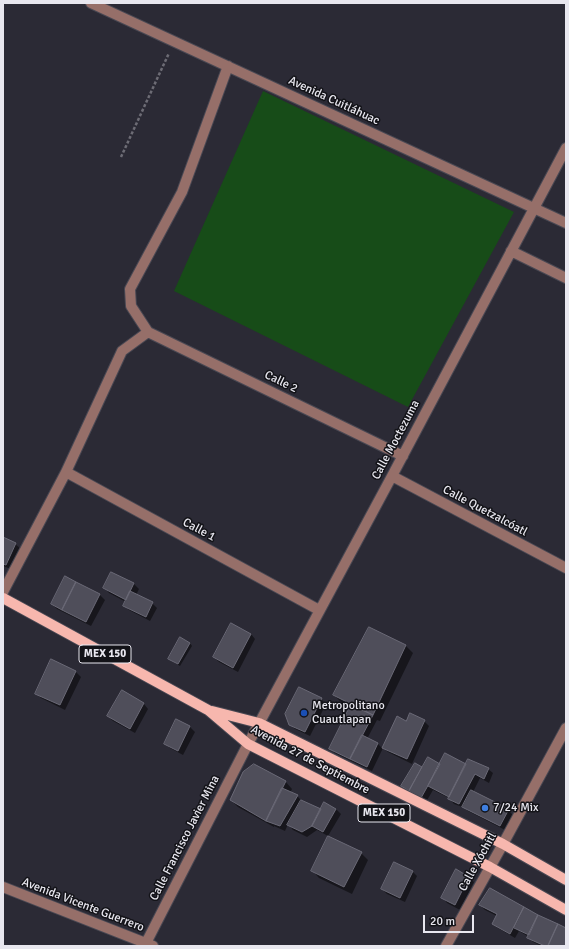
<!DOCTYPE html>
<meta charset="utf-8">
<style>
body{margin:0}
#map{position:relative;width:569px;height:949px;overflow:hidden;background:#2b2a35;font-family:Signika,sans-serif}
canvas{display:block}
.frame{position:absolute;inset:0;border:4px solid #e8e7ef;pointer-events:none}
.scale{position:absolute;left:423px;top:915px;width:51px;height:18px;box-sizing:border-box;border:2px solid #e8e7ef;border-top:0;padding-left:5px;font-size:12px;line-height:14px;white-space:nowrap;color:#e8e7ef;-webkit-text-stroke:3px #131318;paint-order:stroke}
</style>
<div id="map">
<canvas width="569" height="949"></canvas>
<div class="frame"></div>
<div class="scale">20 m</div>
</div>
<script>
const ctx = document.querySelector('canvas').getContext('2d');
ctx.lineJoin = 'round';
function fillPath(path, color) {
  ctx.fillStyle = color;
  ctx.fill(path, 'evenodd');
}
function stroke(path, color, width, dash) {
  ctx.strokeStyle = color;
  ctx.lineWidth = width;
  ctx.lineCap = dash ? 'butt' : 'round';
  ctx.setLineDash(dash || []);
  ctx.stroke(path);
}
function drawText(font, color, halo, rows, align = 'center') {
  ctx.font = font + ' Signika,sans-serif';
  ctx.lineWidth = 3;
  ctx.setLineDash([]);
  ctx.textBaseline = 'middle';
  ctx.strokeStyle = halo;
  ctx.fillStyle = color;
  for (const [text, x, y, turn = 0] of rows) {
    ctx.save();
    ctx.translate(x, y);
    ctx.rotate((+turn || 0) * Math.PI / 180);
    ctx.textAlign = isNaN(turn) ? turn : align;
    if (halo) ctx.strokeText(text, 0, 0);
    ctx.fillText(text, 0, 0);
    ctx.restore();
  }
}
fillPath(new Path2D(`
 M 263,91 L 514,212 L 408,407 L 174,291 Z`), '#174c18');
fillPath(new Path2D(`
 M 3,539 L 15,544 L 20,548 L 11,569 L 3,566 Z
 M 111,574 L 134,584 L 139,589 L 136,595 L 152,603 L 157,608 L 150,621 L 129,610 L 124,605 L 126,602 L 109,593 L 105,588 Z
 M 65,578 L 100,595 L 105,600 L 91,626 L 57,609 L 52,604 Z
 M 369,628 L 406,646 L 413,653 L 380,721 L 377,720 L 367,739 L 378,744 L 383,749 L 397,718 L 406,722 L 424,721 L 429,726 L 412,764 L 388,752 L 383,748 L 372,771 L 335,753 L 330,748 L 352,707 L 341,702 L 334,695 Z
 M 251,634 L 255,639 L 238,672 L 219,662 L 214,657 Z
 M 190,643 L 192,646 L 180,666 L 169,659 Z
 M 51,660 L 76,672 L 81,677 L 65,710 L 41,698 L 36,693 Z
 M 122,692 L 144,704 L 148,709 L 135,733 L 113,721 L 108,716 Z
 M 321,699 L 326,704 L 310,736 L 295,729 L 290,724 Z
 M 177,721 L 190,727 L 195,732 L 183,755 L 170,748 L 165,743 Z
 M 415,764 L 423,768 L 440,765 L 466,765 L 488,769 L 493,773 L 489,783 L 480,778 L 473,792 L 508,810 L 513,815 L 505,830 L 468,811 L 465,808 L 454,804 L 449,798 L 433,790 L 426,802 L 404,788 L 402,786 Z
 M 285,781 L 292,789 L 290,793 L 297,796 L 302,801 L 321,810 L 336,809 L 341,814 L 328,836 L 317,830 L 307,837 L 293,830 L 288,824 L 285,831 L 274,826 L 274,827 L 238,807 L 231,800 Z
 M 361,853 L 368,860 L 352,894 L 319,878 L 312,870 Z
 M 412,871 L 417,876 L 405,902 L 387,894 L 382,889 Z
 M 456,871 L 469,877 L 474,882 L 460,910 L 447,903 L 443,898 Z
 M 491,889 L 538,916 L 566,929 L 566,946 L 541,946 L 533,942 L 529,937 L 519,931 L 515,938 L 498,928 L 493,924 L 497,916 L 485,910 L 480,905 Z`), '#0007');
const building = new Path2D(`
 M 3,537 L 16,543 L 6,565 L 3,564 Z
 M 111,572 L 134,583 L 126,600 L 103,588 Z
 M 65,576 L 76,582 L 62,610 L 51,604 Z
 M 76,582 L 100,594 L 86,622 L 62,610 Z
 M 130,591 L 153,602 L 146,617 L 123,606 Z
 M 231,623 L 251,634 L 233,668 L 213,657 Z
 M 369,627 L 406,645 L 373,715 L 333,695 Z
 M 180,637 L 190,643 L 178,664 L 168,659 Z
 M 51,659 L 76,671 L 60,705 L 35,694 Z
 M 299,687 L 322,698 L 305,732 L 289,725 L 285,714 Z
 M 122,690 L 144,703 L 130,729 L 107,716 Z
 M 351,705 L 373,715 L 350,759 L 329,749 Z
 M 410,713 L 425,720 L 407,759 L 382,748 L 397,716 L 406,721 Z
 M 176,719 L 190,726 L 178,751 L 164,744 Z
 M 362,735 L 378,743 L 367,767 L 350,759 Z
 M 445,753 L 466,764 L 449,797 L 428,786 Z
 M 428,757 L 440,764 L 421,798 L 409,791 Z
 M 468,759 L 489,768 L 484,779 L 475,774 L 459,804 L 448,799 Z
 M 415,763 L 422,767 L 409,791 L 401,786 Z
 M 254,764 L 286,781 L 266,821 L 230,800 L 243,772 Z
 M 282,788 L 298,795 L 280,826 L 266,821 Z
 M 471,790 L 509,809 L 500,826 L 462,807 Z
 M 301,800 L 321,809 L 312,826 L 302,832 L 287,825 Z
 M 324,802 L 336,809 L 323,832 L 312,826 Z
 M 328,836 L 362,852 L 344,887 L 311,871 Z
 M 394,862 L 413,871 L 400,898 L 381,889 Z
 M 456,869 L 469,877 L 455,905 L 441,898 Z
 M 490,888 L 524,907 L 510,934 L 492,924 L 497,914 L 479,905 Z
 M 524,907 L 538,915 L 529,935 L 514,928 Z
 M 538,915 L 558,924 L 548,946 L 545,946 L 527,938 Z
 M 558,924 L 566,928 L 566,946 L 548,946 Z`);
fillPath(building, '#4f4e5a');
stroke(building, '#6a6976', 1);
const minor = new Path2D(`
 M 91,3 L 566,223
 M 511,251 L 566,278
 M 148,332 L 403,456
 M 66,472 L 319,610
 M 392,476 L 566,568
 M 3,592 L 66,472 L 122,351 L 148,332 L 131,306 L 130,289 L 182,192 L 228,66
 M 3,887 L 153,946
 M 146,943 L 248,744 L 392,476 L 566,148
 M 446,946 L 503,844 L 566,728`);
const major = new Path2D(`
 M 3,598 L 208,710 L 248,744 L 490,867 L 566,910
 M 212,711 L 259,723 L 503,844 L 566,880`);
stroke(minor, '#494853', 12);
stroke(major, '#494853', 12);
stroke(new Path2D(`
 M 121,157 L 169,53`), '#6d6c75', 2.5, [3, 2]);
stroke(minor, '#966f69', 10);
stroke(major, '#f7b7ae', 10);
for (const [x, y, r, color] of [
 [304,713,4,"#1a4fb4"],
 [485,808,4,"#3f7fe0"]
]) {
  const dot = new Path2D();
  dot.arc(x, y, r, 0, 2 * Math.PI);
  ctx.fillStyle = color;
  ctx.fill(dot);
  stroke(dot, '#131318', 1.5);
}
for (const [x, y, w] of [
 [105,654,52],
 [384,813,52]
]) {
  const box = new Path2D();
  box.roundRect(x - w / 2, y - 9, w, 18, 3);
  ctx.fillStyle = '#131318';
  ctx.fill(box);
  stroke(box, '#e8e7ef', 1);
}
drawText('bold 11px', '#e8e7ef', null, [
 ["MEX 150",105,654],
 ["MEX 150",384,813]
]);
drawText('12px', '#e8e7ef', '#131318', [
 ["Avenida Cuitláhuac",334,101,25],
 ["Calle 2",281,382,26],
 ["Calle Moctezuma",396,440,-62],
 ["Calle Quetzalcóatl",485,511,28],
 ["Calle 1",199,530,28],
 ["Avenida 27 de Septiembre",310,760,28],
 ["Calle Francisco Javier Mina",185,838,-63],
 ["Calle Xóchitl",478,862,-61],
 ["Avenida Vicente Guerrero",83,905,21]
]);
drawText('12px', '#e8e7ef', '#131318', [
 ["Metropolitano",312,706],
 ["Cuautlapan",312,720],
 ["7/24 Mix",493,808]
], 'left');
</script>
